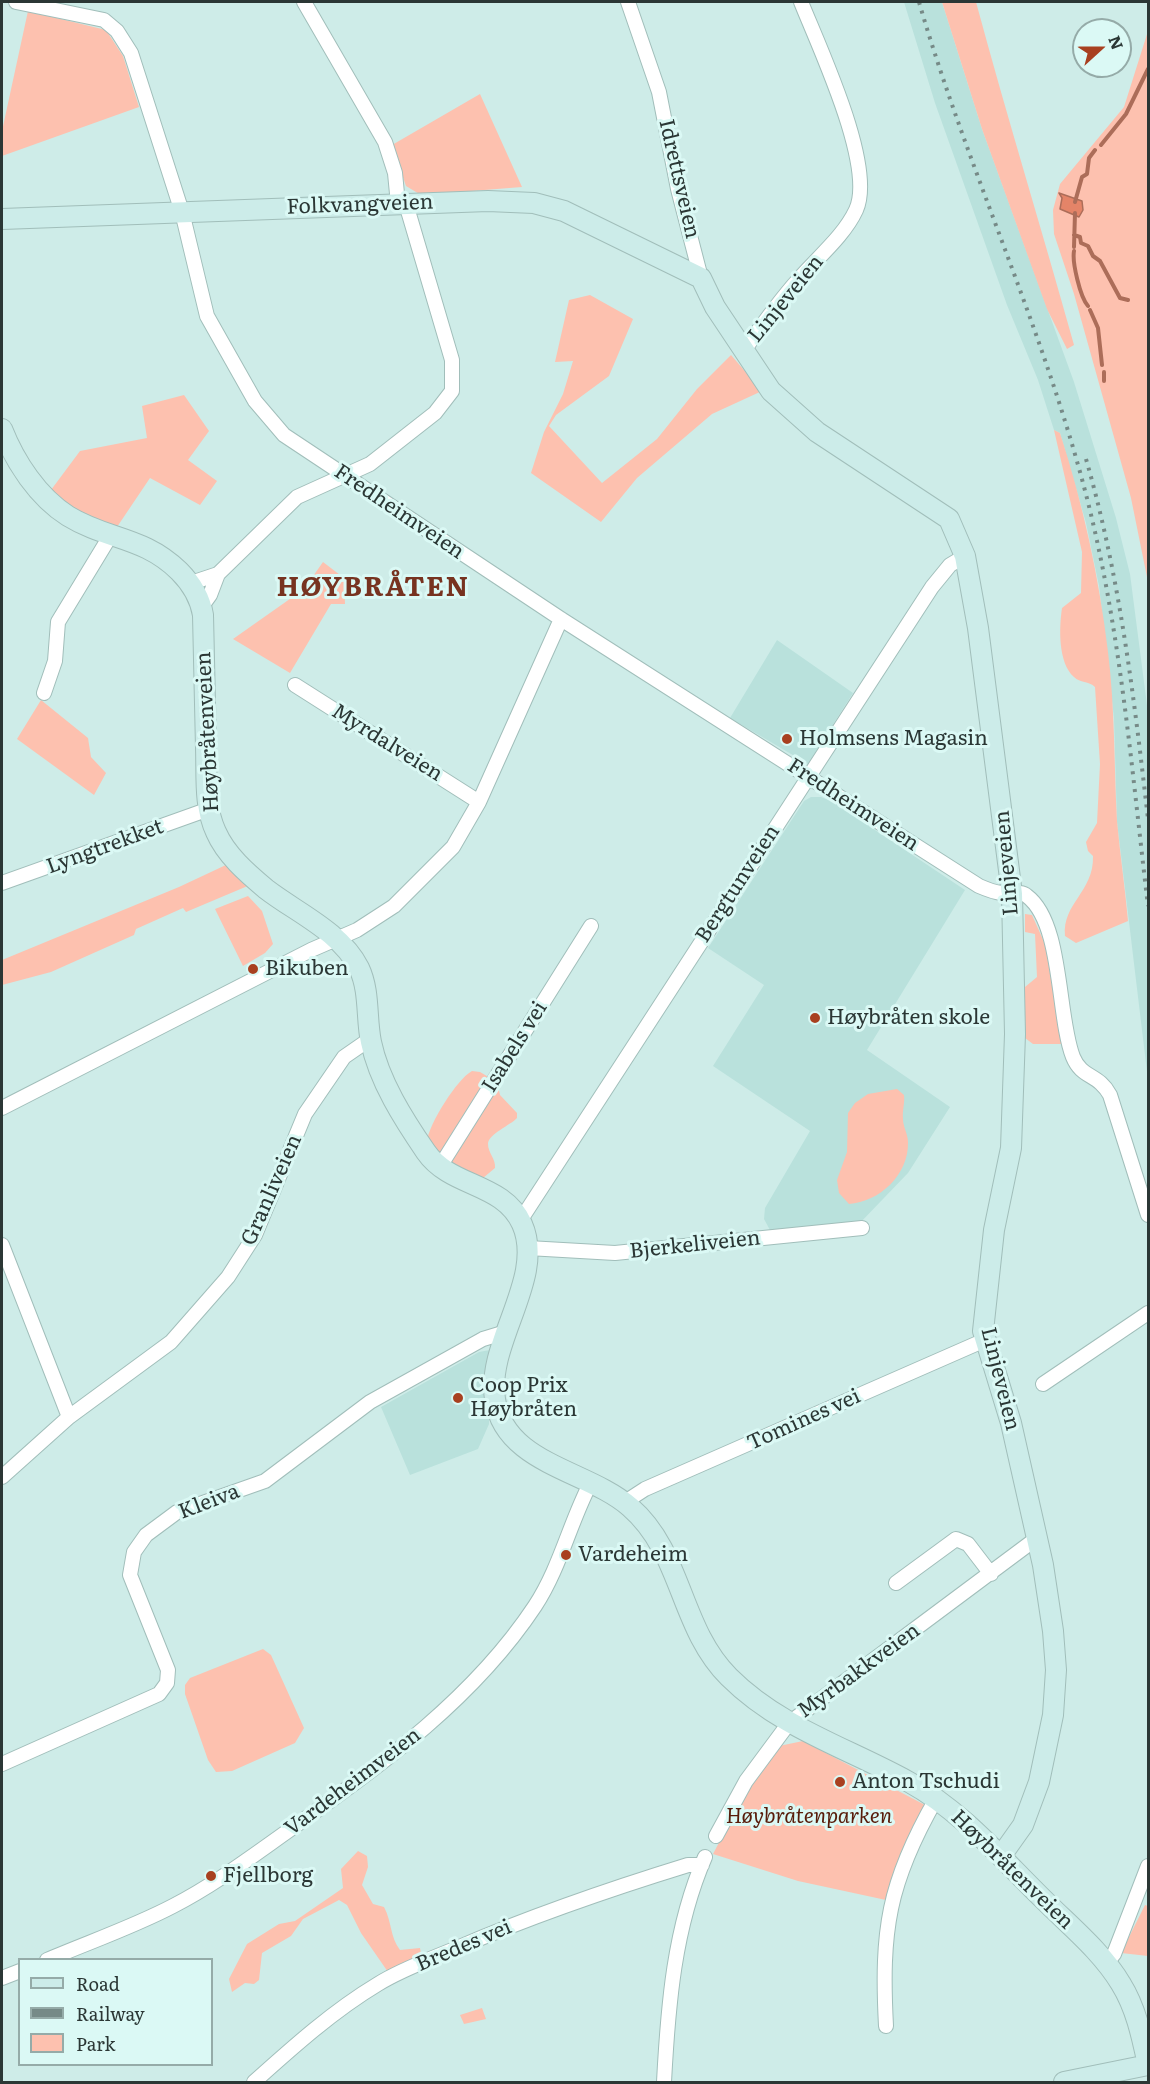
<!DOCTYPE html>
<meta charset="utf-8">
<style>
body{margin:0}
#map{position:relative;width:1150px;height:2084px;overflow:hidden;background:#ceece8;font-family:Literata,serif}
canvas{display:block}
.frame{position:absolute;inset:0;border:3px solid #2b3735;pointer-events:none}
.legend{position:absolute;left:18px;top:1958px;width:195px;height:108px;box-sizing:border-box;background:#dbf9f5;border:2px solid #95aba8;margin:0;padding:8px 10px;list-style:none;font-size:18px;color:#2b3735}
.legend li{display:flex;align-items:center;gap:12px;height:30px}
.legend b{width:30px;border:2px solid #95aba8}
.north{position:absolute;left:1072px;top:18px;width:60px;height:60px;box-sizing:border-box;background:#dbf9f5;border:2px solid #95aba8;border-radius:50%;rotate:69deg;font-size:16px;font-weight:700;line-height:24px;text-align:center;color:#2b3735}
.north::after{content:'';display:block;margin:auto;width:21px;height:27px;background:#a84020;clip-path:polygon(50% 0,100% 100%,50% 72%,0 100%)}
</style>
<div id="map">
<canvas width="1150" height="2084"></canvas>
<div class="frame"></div>
<ul class="legend">
<li><b style="height:8px;background:#ccece9"></b>Road</li>
<li><b style="height:8px;background:#768a87"></b>Railway</li>
<li><b style="height:16px;background:#fdc1af"></b>Park</li>
</ul>
<div class="north">N</div>
</div>
<script>
const ctx = document.querySelector('canvas').getContext('2d');
ctx.lineJoin = 'round';
function fillPath(path, color) {
  ctx.fillStyle = color;
  ctx.fill(path, 'evenodd');
}
function stroke(path, color, width, dash) {
  ctx.strokeStyle = color;
  ctx.lineWidth = width;
  ctx.lineCap = dash ? 'butt' : 'round';
  ctx.setLineDash(dash || []);
  ctx.stroke(path);
}
function drawText(font, color, halo, rows, align = 'center') {
  ctx.font = font + ' Literata,serif';
  ctx.lineWidth = 6;
  ctx.setLineDash([]);
  ctx.textBaseline = 'middle';
  ctx.strokeStyle = halo;
  ctx.fillStyle = color;
  for (const [text, x, y, turn = 0] of rows) {
    ctx.save();
    ctx.translate(x, y);
    ctx.rotate((+turn || 0) * Math.PI / 180);
    ctx.textAlign = isNaN(turn) ? turn : align;
    if (halo) ctx.strokeText(text, 0, 0);
    ctx.fillText(text, 0, 0);
    ctx.restore();
  }
}
fillPath(new Path2D(`
 M 904,2 L 942,2 L 982,129 L 1074,382 L 1116,518 L 1130,574 L 1148,713 L 1148,1080 L 1117,822 L 1114,718 L 1099,586 L 1086,523 L 1060,433 L 1054,430 L 1038,380 L 1007,305 L 935,103 Z
 M 777,640 L 853,693 L 808,764 L 730,718 Z
 M 811,797 L 821,797 L 833,802 L 965,890 L 867,1050 L 950,1107 L 908,1173 L 858,1225 L 771,1232 L 764,1219 L 765,1208 L 810,1131 L 713,1066 L 764,985 L 708,948 L 804,801 Z
 M 490,1350 L 489,1424 L 478,1449 L 410,1475 L 381,1407 L 479,1352 Z`), '#b9e1dc');
fillPath(new Path2D(`
 M 942,2 L 976,2 C 1007,117 1042,230 1074,345 L 1067,349 L 1047,309 L 982,129 Z
 M 28,11 L 106,30 L 123,56 L 139,107 L 2,156 L 2,131 Z
 M 1148,31 L 1148,582 L 1131,498 L 1074,294 L 1054,234 L 1053,210 L 1060,184 L 1124,107 Z
 M 480,94 L 522,187 L 421,195 L 406,186 L 392,145 Z
 M 590,295 L 633,319 L 609,376 L 556,415 L 549,426 L 602,483 L 657,439 L 697,389 L 731,355 L 762,391 L 712,414 L 637,478 L 601,522 L 531,473 L 544,432 L 563,394 L 573,361 L 555,362 L 569,300 Z
 M 184,395 L 209,431 L 188,460 L 217,481 L 200,505 L 150,478 L 117,527 L 67,507 L 51,490 L 80,451 L 147,438 L 142,406 Z
 M 1054,430 L 1060,433 C 1083,504 1099,577 1108,652 C 1115,708 1114,764 1117,821 C 1120,854 1125,887 1128,921 L 1076,943 L 1065,936 C 1062,903 1094,892 1093,856 L 1088,851 L 1086,842 L 1097,823 L 1100,764 L 1095,687 C 1089,681 1080,683 1074,677 C 1058,663 1059,628 1062,608 L 1081,593 L 1082,552 Z
 M 323,562 L 344,578 L 345,604 L 331,604 L 290,673 L 233,639 L 304,589 Z
 M 41,700 L 88,738 L 91,757 L 106,773 L 94,795 L 17,739 Z
 M 228,864 L 250,885 L 186,912 L 183,908 L 136,929 L 134,935 L 51,972 L 2,985 L 2,960 L 179,887 Z
 M 248,896 L 262,911 L 273,944 L 265,953 L 243,966 L 215,909 Z
 M 1025,914 L 1032,915 L 1045,944 L 1062,1044 L 1033,1044 L 1025,1038 L 1025,987 L 1037,977 L 1035,934 L 1025,932 Z
 M 472,1071 L 480,1072 L 497,1082 L 500,1095 L 517,1113 L 517,1118 C 511,1125 488,1134 488,1144 C 488,1153 496,1159 495,1168 L 483,1178 L 456,1169 L 427,1141 C 429,1124 457,1079 472,1071 Z
 M 897,1089 L 904,1095 C 905,1103 902,1111 903,1119 C 903,1127 908,1134 908,1142 C 909,1175 879,1202 849,1204 L 839,1193 L 837,1180 L 847,1152 L 848,1113 L 855,1103 L 868,1094 Z
 M 263,1649 L 271,1655 L 304,1728 L 295,1743 L 232,1771 L 216,1772 L 208,1760 L 185,1694 L 185,1685 L 190,1678 Z
 M 803,1741 L 925,1805 L 925,1809 L 901,1853 L 886,1900 L 798,1881 L 713,1854 L 743,1797 L 779,1746 Z
 M 358,1851 L 367,1856 L 368,1867 L 362,1885 L 373,1904 L 384,1907 C 392,1922 390,1937 400,1950 L 420,1948 L 422,1959 L 388,1972 L 361,1933 L 347,1905 L 339,1900 L 303,1919 L 291,1936 L 262,1953 L 259,1980 L 254,1984 L 245,1983 L 232,1992 L 229,1979 L 247,1944 L 279,1924 L 295,1921 L 343,1888 L 341,1869 Z
 M 1145,1905 L 1148,1906 L 1148,1956 L 1121,1953 Z
 M 482,2008 L 486,2019 L 464,2024 L 460,2015 Z`), '#fdc1af');
const water = new Path2D(`
 M 1059,193 L 1082,201 L 1083,210 L 1079,217 L 1060,209 L 1062,198 Z`);
fillPath(water, '#e48468');
stroke(water, '#ac6d59', 1.5);
stroke(new Path2D(`
 M 1101,145 L 1126,114 L 1148,69
 M 1075,202 L 1082,177 L 1087,174 L 1089,158 L 1095,150
 M 1074,235 L 1080,237 L 1081,243 L 1088,246 L 1093,256 L 1100,261 L 1120,298 L 1128,300
 M 1074,247 L 1075,213
 M 1074,251 C 1072,262 1080,297 1088,306
 M 1090,310 L 1098,328 L 1102,365
 M 1104,372 L 1104,381`), '#ac6d59', 4);
const street = new Path2D(`
 M 16,2 L 104,20 L 117,31 L 131,53 L 182,212 L 207,316 L 255,401 L 284,435 L 561,619 L 979,886 C 986,889 993,892 1001,893 C 1009,895 1020,890 1027,896 C 1063,923 1057,1016 1073,1057 C 1082,1079 1098,1073 1110,1095 L 1148,1215
 M 304,2 L 385,142 L 395,173 L 398,204
 M 628,2 L 659,92 L 678,189 L 701,278
 M 745,349 C 762,325 779,301 798,280 C 817,258 844,236 856,210 C 876,167 819,47 801,2
 M 218,574 L 297,497 L 370,464 L 435,413 L 452,391 L 452,360 L 406,204
 M 191,583 L 218,574 L 210,595 L 202,606
 M 295,685 L 479,802
 M 44,693 L 55,661 L 58,622 L 112,533
 M 2,883 L 209,809
 M 2,1108 L 311,950 L 357,930 L 394,906 L 453,847 L 479,802 L 561,619
 M 439,1168 L 591,926
 M 520,1221 L 932,587 L 950,565 L 965,556
 M 2,1245 L 69,1417
 M 528,1248 L 615,1253 L 862,1228
 M 1043,1384 L 1148,1313
 M 2,1477 L 69,1417 L 171,1342 L 228,1277 L 255,1235 L 305,1114 L 344,1057 L 370,1039
 M 625,1502 L 645,1489 L 985,1340
 M 896,1583 L 956,1539 L 968,1544 L 991,1574
 M 2,1764 L 159,1694 L 167,1683 L 168,1670 L 130,1575 L 134,1552 L 146,1535 L 177,1512 L 265,1481 L 370,1402 L 483,1339 L 506,1332
 M 716,1836 L 746,1781 L 789,1723 L 1037,1538
 M 47,1960 C 89,1942 133,1927 173,1906 C 216,1884 255,1854 295,1826 C 383,1764 474,1698 535,1606 C 560,1568 570,1522 591,1482
 M 1106,1964 L 1114,1954 L 1148,1866
 M 2,1978 L 20,1971
 M 886,2026 C 881,1930 888,1883 936,1799
 M 254,2082 C 293,2047 333,2011 378,1984 C 402,1969 431,1959 457,1948 C 532,1916 610,1889 688,1865 L 702,1865
 M 664,2082 C 668,2006 674,1928 705,1857`);
const secondary = new Path2D(`
 M 2,219 L 488,201 L 534,203 L 564,211 L 701,278 L 715,307 L 771,391 L 817,432 L 949,519 L 965,556 L 978,628 L 1012,894 L 1015,1034 L 1011,1148 L 994,1230 L 983,1331 L 1011,1423 L 1043,1565 L 1053,1631 L 1056,1670 L 1053,1715 L 1039,1782 L 1023,1825 L 1001,1856
 M 2,429 C 15,462 38,497 68,516 C 107,540 143,536 179,571 C 192,584 200,597 203,615 C 204,659 205,704 206,748 C 207,776 204,807 216,832 C 226,855 247,873 266,889 C 297,913 340,931 359,968 C 370,991 366,1018 371,1042 C 379,1081 404,1120 426,1152 C 451,1188 503,1182 522,1224 C 546,1278 486,1342 495,1399 C 504,1464 588,1470 630,1507 C 683,1553 679,1627 729,1677 C 780,1728 848,1748 909,1782 C 962,1811 1001,1858 1044,1900 C 1070,1926 1102,1952 1121,1984 C 1136,2008 1142,2037 1148,2065
 M 1064,2082 L 1148,2065`);
stroke(street, '#a1beba', 16);
stroke(secondary, '#a1beba', 22);
stroke(street, '#fff', 14);
stroke(secondary, '#ccece9', 20);
stroke(new Path2D(`
 M 919,2 C 966,164 1039,319 1083,483 C 1120,621 1131,765 1148,906
 M 1086,459 C 1120,577 1134,698 1148,819`), '#768a87', 4, [3, 6]);
for (const [x, y, r, color] of [
 [787,739,6,"#a84020"],
 [253,969,6,"#a84020"],
 [815,1018,6,"#a84020"],
 [458,1398,6,"#a84020"],
 [566,1555,6,"#a84020"],
 [840,1782,6,"#a84020"],
 [211,1876,6,"#a84020"]
]) {
  const dot = new Path2D();
  dot.arc(x, y, r, 0, 2 * Math.PI);
  ctx.fillStyle = color;
  ctx.fill(dot);
  stroke(dot, '#dbf9f5', 2);
}
drawText('21px', '#2b3735', '#dbf9f5', [
 ["Idrettsveien",679,179,77],
 ["Folkvangveien",360,205,-2],
 ["Linjeveien",786,299,-51],
 ["Fredheimveien",399,512,34],
 ["Høybråtenveien",208,732,-93],
 ["Myrdalveien",387,743,32],
 ["Fredheimveien",853,805,33],
 ["Lyngtrekket",105,847,-20],
 ["Linjeveien",1007,863,-95],
 ["Bergtunveien",738,884,-57],
 ["Isabels vei",515,1047,-58],
 ["Granliveien",272,1190,-66],
 ["Bjerkeliveien",695,1245,-6],
 ["Linjeveien",1000,1379,76],
 ["Tomines vei",804,1420,-24],
 ["Kleiva",209,1502,-21],
 ["Myrbakkveien",859,1671,-36],
 ["Vardeheimveien",353,1782,-37],
 ["Høybråtenveien",1012,1870,44],
 ["Bredes vei",464,1946,-23]
]);
drawText('21px', '#2b3735', '#dbf9f5', [
 ["Holmsens Magasin",799,739],
 ["Bikuben",265,969],
 ["Høybråten skole",827,1018],
 ["Coop Prix",470,1386],
 ["Høybråten",470,1410],
 ["Vardeheim",578,1555],
 ["Anton Tschudi",852,1782],
 ["Fjellborg",223,1876]
], 'left');
drawText('italic 21px', '#581c0a', '#dbf9f5', [
 ["Høybråtenparken",809,1817]
]);
ctx.letterSpacing = '1.5px';
drawText('bold 27px', '#773320', '#dbf9f5', [
 ["HØYBRÅTEN",373,588]
]);
ctx.letterSpacing = '0px';
</script>
